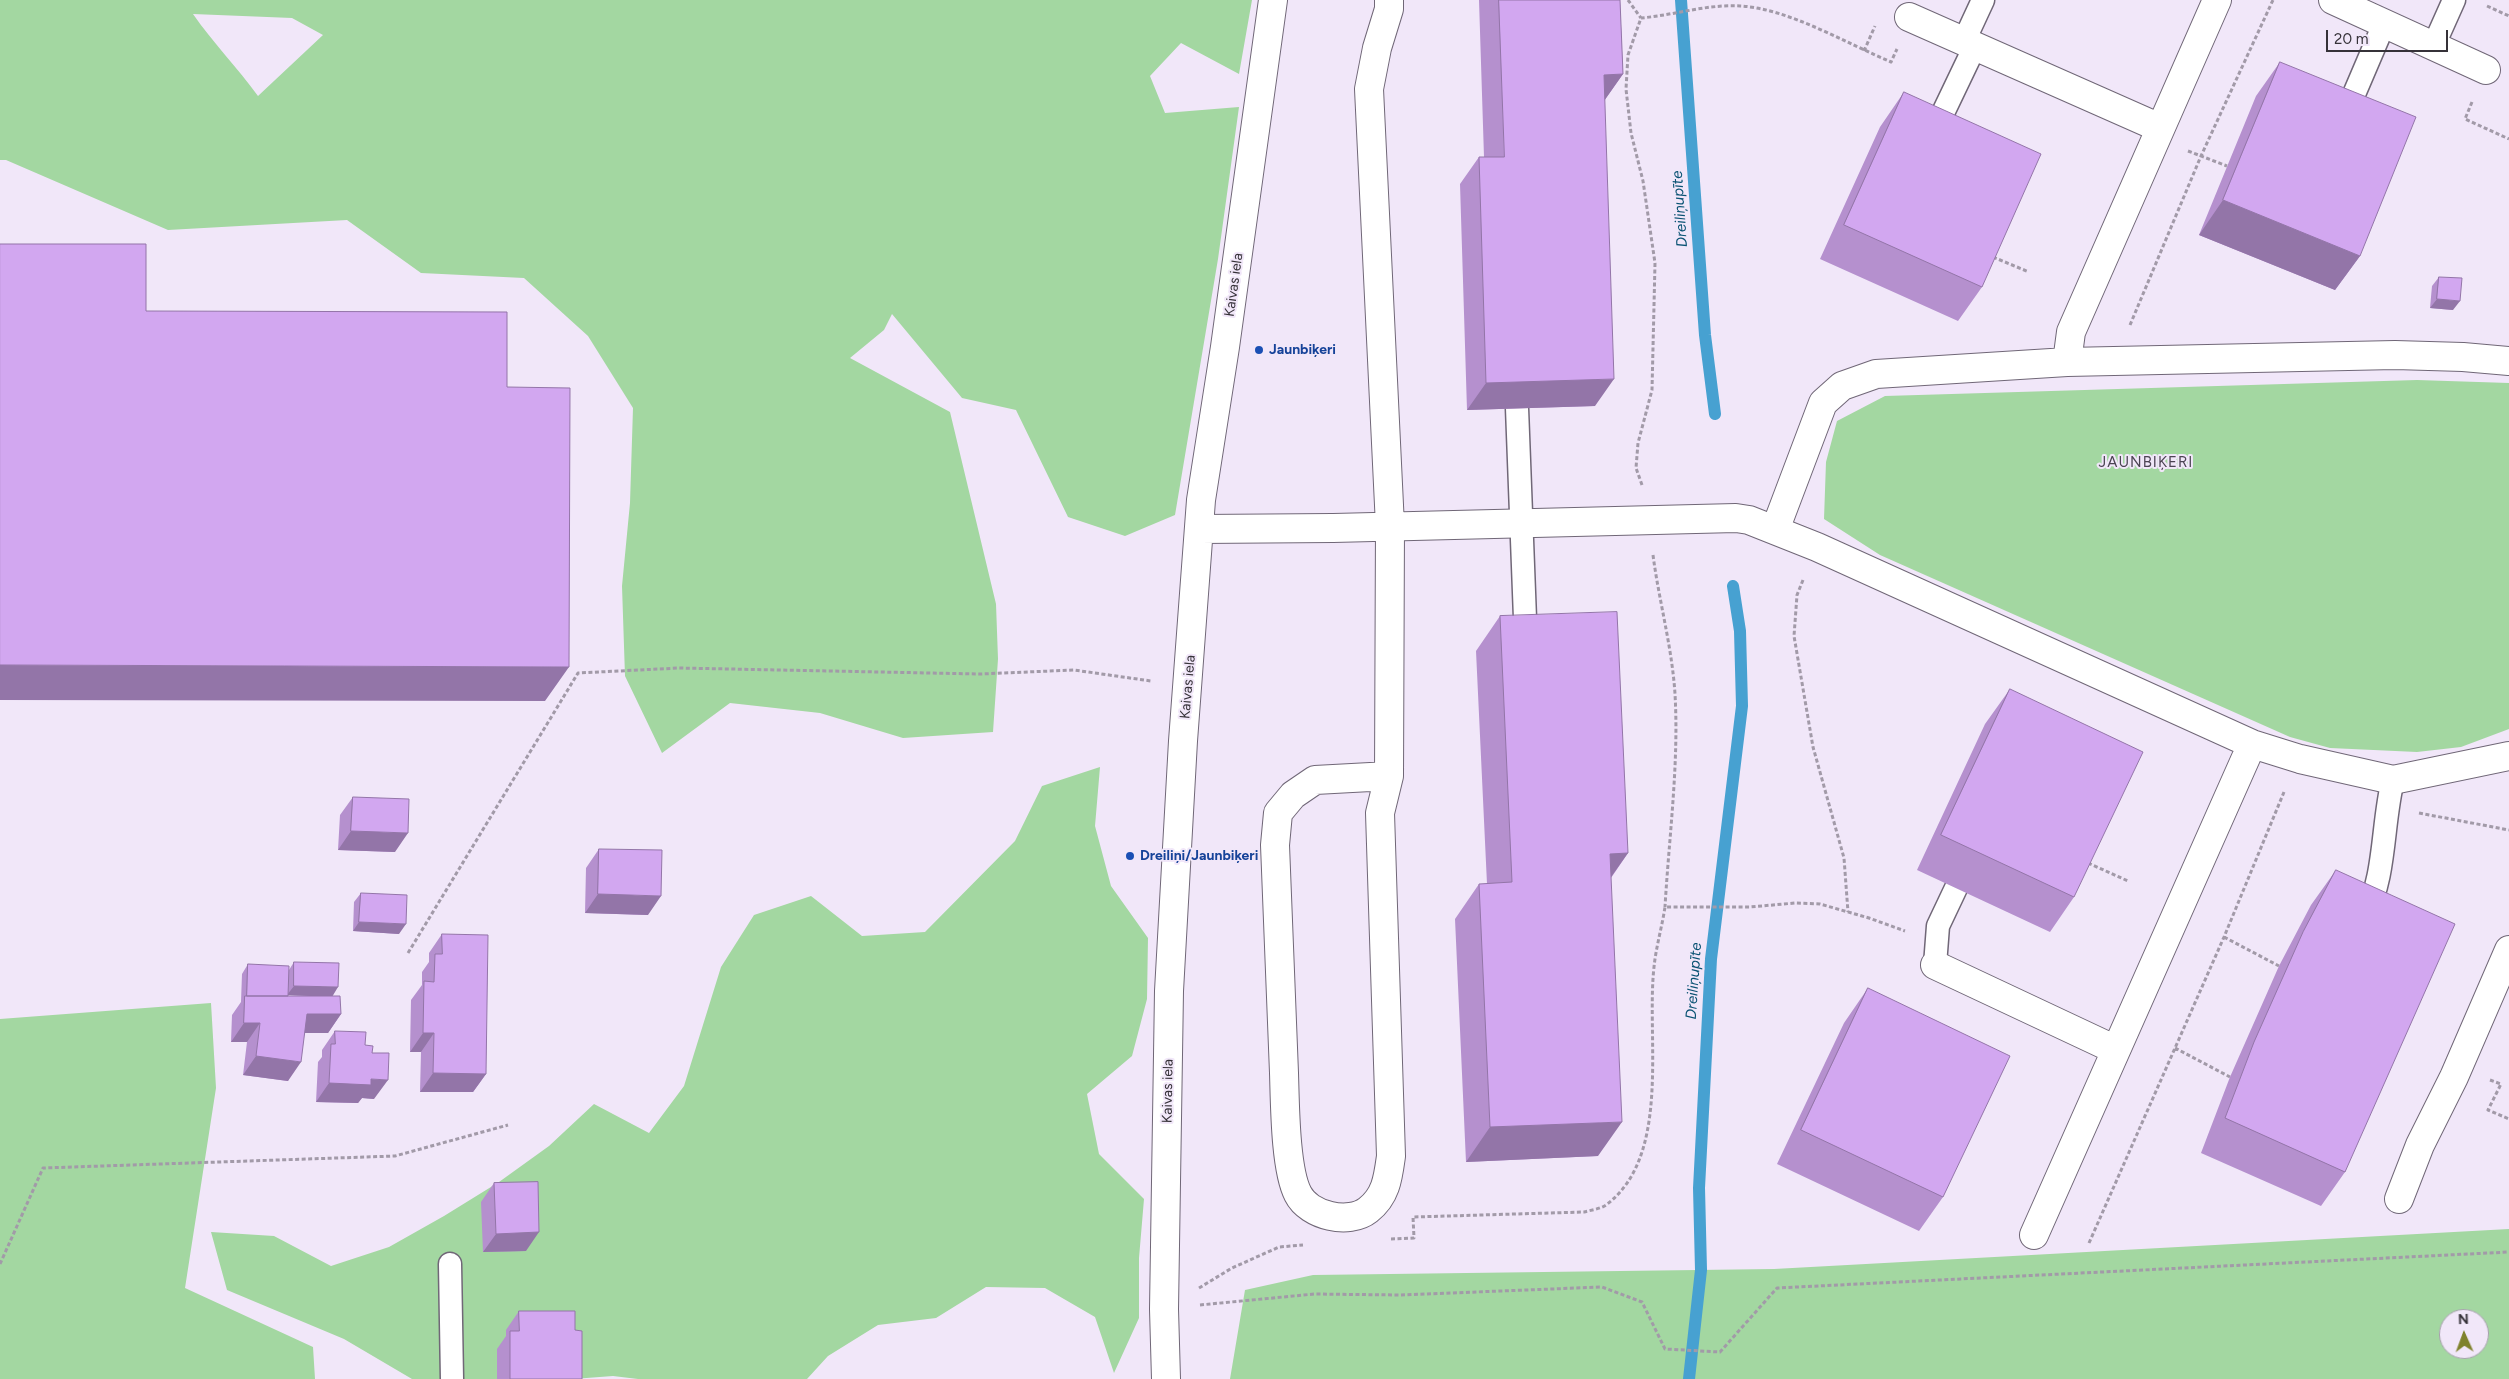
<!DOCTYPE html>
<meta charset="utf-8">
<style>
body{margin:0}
#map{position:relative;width:2509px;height:1379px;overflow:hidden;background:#f1e7f9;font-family:Figtree,sans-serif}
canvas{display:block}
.north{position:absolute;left:2439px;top:1309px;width:50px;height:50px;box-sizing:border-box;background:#f1e7f9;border:1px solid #a69fac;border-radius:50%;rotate:358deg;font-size:14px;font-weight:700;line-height:20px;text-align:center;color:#363239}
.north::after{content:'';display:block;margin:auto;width:18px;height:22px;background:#7f822c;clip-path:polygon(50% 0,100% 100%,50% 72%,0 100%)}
.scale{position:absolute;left:2326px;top:30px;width:122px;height:22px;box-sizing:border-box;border:2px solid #363239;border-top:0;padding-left:6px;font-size:15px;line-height:18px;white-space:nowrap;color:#363239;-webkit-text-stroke:4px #f1e7f9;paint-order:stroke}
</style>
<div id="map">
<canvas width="2509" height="1379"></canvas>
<div class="north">N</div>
<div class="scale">20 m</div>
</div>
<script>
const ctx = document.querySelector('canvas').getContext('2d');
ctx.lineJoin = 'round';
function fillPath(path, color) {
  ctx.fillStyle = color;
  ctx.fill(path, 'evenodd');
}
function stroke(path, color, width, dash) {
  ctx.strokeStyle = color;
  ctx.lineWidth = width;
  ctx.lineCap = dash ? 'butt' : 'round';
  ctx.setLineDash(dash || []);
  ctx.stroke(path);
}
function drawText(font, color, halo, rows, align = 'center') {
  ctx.font = font + ' Figtree,sans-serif';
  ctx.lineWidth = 4;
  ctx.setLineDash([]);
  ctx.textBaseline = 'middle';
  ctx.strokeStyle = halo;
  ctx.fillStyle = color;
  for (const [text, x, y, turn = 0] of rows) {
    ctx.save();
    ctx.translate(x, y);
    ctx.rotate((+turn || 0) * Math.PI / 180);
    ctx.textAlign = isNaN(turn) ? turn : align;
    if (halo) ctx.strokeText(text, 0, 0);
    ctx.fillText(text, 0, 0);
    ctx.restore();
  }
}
fillPath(new Path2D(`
 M 0,0 L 1252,0 L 1239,74 L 1181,43 L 1150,76 L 1165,113 L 1239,107 L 1218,259 L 1175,515 L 1125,536 L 1068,517 L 1016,410 L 962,398 L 892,314 L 884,330 L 850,358 L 950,412 L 996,604 L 998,659 L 993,732 L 903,738 L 820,713 L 730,703 L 662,753 L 625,676 L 622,586 L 630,503 L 633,408 L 588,336 L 524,278 L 421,273 L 347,220 L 168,230 L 6,160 L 0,160 ZM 193,14 L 292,18 L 323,35 L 258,96 C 238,68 213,43 193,14 Z
 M 2417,380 L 2509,383 L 2509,729 L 2461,747 L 2417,752 L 2330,748 L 2290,737 L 1880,555 L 1824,519 L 1826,462 L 1837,421 L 1885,396 Z
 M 1100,767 L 1095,826 L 1111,886 L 1148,938 L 1147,999 L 1132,1056 L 1087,1094 L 1099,1154 L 1144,1199 L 1139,1258 L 1139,1318 L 1114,1373 L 1095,1317 L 1045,1288 L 986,1287 L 936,1318 L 878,1325 L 828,1356 L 807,1379 L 638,1379 L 613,1376 L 573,1379 L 412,1379 L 344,1339 L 227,1290 L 211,1232 L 274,1236 L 331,1266 L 389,1247 L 444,1216 L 499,1182 L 549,1146 L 594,1104 L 649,1133 L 684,1086 L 721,967 L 754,915 L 811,896 L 862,936 L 925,932 L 1015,841 L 1042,786 Z
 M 211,1003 L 216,1088 L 185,1288 L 313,1347 L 315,1379 L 0,1379 L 0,1019 Z
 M 2509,1229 L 2509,1379 L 1230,1379 L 1245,1290 L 1313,1275 L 1774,1269 ZM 2449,1319 L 2479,1319 L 2479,1349 L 2449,1349 Z`), '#a3d7a1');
stroke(new Path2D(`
 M 1681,0 L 1705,335 L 1715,414
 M 1689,1379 L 1701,1270 L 1699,1188 L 1711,959 L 1742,706 L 1740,631 L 1733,586`), '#47a1d1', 12);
const service = new Path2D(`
 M 1964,41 L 1983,0
 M 2433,47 L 2454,0
 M 2343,120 L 2384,24
 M 1931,138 L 1975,46
 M 1517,408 L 1526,645
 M 2365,915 C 2386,877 2382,823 2393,780
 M 1935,965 L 1938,926 L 1956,888
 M 450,1264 L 452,1379`);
const minor = new Path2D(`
 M 2333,0 L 2486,70
 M 1909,17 L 2160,128
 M 2067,362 L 2071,332 L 2217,0
 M 1200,529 L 1333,528 L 1736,518 L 1749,520 L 1817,547 L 2252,744 L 2300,759 L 2393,780 L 2509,756
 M 1775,530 L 1823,403 L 1842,386 L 1876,374 L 2067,362 L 2395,355 L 2463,357 L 2509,361
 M 1389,776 L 1315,780 L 1293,795 L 1278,813 L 1275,845 C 1278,921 1281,997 1284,1073 C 1285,1103 1285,1169 1298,1194 C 1309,1216 1349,1225 1368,1210 C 1386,1196 1388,1178 1391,1156 L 1380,813 L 1389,776 L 1390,526 L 1369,89 L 1377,48 L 1389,9 L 1389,0
 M 1935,965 L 2116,1050
 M 2399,1199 L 2420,1145 L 2454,1077 L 2509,950
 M 2034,1235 L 2252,744
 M 1166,1379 L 1164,1309 L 1169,991 L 1183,741 L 1201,500 L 1225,347 L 1273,0`);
stroke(service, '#706777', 25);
stroke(minor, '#706777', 30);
stroke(new Path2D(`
 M 1628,0 L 1641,18
 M 2487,6 L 2509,16
 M 1864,51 L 1875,26
 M 2472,102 L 2465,119 L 2509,139
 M 2188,151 L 2227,166
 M 1993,257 L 2029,272
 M 2130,325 L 2201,156 L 2273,0
 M 1642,485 L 1636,468 L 1638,443 L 1652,390 L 1655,263 L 1643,181 L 1631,133 L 1626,89 L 1628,55 L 1641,18 C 1675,15 1707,4 1740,6 C 1787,8 1848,44 1891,62 L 1897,49
 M 1653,555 C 1659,601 1672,647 1675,694 C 1679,764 1669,837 1665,907
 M 1803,580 L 1797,595 L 1794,636 L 1813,747 L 1844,858 L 1848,912
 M 2419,813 L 2509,830
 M 2088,863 L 2128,881
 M 2224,937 L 2279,966
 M 408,953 L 578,673 L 679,668 L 980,674 L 1074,670 L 1151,681
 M 2175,1048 L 2230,1077
 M 2490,1080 L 2501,1084 L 2488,1110 L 2509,1119
 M 1391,1239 L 1414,1238 L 1413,1217 L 1584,1212 C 1591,1210 1600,1209 1606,1205 C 1672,1156 1646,1038 1654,967 C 1656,947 1662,927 1665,907 L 1750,907 L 1795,903 L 1820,904 L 1869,918 L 1905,931
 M 2089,1243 L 2224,937 L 2284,792
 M 0,1264 L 43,1168 L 395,1156 L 508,1125
 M 1199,1288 L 1232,1268 L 1279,1247 L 1303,1245
 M 1200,1305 L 1314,1294 L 1400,1295 L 1602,1287 L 1642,1302 L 1665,1349 L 1720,1352 L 1777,1288 L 2509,1252`), '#a29aa8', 3, [4, 2.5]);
stroke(service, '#fff', 22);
stroke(minor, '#fff', 28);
fillPath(new Path2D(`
 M 1479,0 L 1620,0 L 1623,74 L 1604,101 L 1595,406 L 1467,410 L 1460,184 L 1479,157 L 1484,157 Z
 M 2280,62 L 2360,256 L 2335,290 L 2199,235 L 2256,96 Z
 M 1904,92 L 1982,287 L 1958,321 L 1820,259 L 1880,127 Z
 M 2439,277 L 2453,310 L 2430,308 L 2432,286 Z
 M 1500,616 L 1628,853 L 1611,878 L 1598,1156 L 1466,1162 L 1455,919 L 1479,884 L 1487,884 L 1476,651 Z
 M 2010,689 L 2074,897 L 2050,932 L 1917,870 L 1985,724 Z
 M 353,797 L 395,852 L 338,850 L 340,815 Z
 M 599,849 L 648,915 L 585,913 L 586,868 Z
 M 2336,870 L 2345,1172 L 2321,1206 L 2201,1153 L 2230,1077 L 2279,966 L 2311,905 Z
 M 361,893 L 399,934 L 353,931 L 354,902 Z
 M 442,934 L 486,1074 L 473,1092 L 420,1092 L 421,1052 L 410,1052 L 411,1000 L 422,985 L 422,972 L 429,962 L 429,953 Z
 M 294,962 L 332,996 L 341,1014 L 328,1033 L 305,1033 L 288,1081 L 243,1075 L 247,1042 L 231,1042 L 232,1015 L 241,1002 L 242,974 L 248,964 L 289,970 ZM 288,995 L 312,996 L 288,996 Z
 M 1868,988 L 1943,1197 L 1919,1231 L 1777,1164 L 1844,1023 Z
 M 335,1031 L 365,1045 L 374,1099 L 362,1098 L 358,1103 L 316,1102 L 318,1062 L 322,1057 L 322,1050 Z
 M 494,1183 L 526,1251 L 483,1252 L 481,1202 Z
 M 519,1311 L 575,1330 L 582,1379 L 497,1379 L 497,1349 L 506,1336 L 506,1330 Z`), '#b590ce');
fillPath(new Path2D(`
 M 1623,74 L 1604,101 L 1604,75 Z
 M 2223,200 L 2360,256 L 2335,290 L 2199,235 Z
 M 2437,299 L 2460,301 L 2453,310 L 2430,308 Z
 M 1614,379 L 1595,406 L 1467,410 L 1486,383 Z
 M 0,665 L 569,667 L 545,701 L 0,700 Z
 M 351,831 L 408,833 L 395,852 L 338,850 Z
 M 1628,853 L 1604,887 L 1610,854 Z
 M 598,894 L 661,896 L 648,915 L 585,913 Z
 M 359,922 L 406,924 L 399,934 L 353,931 Z
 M 294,986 L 338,987 L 332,997 L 287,995 Z
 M 307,1014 L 341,1014 L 328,1033 L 294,1033 Z
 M 244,1023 L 260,1023 L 247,1042 L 231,1042 Z
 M 423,1033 L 434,1033 L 421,1052 L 410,1052 Z
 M 256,1056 L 301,1062 L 288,1081 L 243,1075 Z
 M 433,1073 L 486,1074 L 473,1092 L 420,1092 Z
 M 371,1079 L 388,1080 L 374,1099 L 362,1098 L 358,1103 L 316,1102 L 329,1083 Z
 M 1622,1122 L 1598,1156 L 1466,1162 L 1490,1127 Z
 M 539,1232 L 526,1251 L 483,1252 L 496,1234 Z`), '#9375a8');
const building = new Path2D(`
 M 1499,0 L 1620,0 L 1623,74 L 1604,75 L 1614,379 L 1486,383 L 1479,157 L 1504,157 Z
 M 2280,62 L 2416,117 L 2360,256 L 2223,200 Z
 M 1904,92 L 2041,154 L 1982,287 L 1844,225 Z
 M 0,244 L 146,244 L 146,311 L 507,312 L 507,387 L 570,388 L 569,667 L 0,665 Z
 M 2439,277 L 2462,278 L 2460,301 L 2437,299 Z
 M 1617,612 L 1628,853 L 1610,854 L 1622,1122 L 1490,1127 L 1479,884 L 1512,882 L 1500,616 Z
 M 2010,689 L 2143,752 L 2074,897 L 1941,835 Z
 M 353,797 L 409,799 L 408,833 L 351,831 Z
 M 599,849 L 662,850 L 661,896 L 598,894 Z
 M 2336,870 L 2455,924 L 2345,1172 L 2225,1118 L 2254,1042 L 2303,932 Z
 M 361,893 L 407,895 L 406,924 L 359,922 Z
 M 442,934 L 488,935 L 486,1074 L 433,1073 L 434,1033 L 423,1033 L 424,981 L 434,982 L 435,954 L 442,954 Z
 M 294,962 L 339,963 L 338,987 L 294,986 Z
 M 248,964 L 289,966 L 288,996 L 247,996 Z
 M 1868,988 L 2010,1056 L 1943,1197 L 1801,1130 Z
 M 245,996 L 340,996 L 341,1014 L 307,1014 L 301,1062 L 256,1056 L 260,1023 L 244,1023 Z
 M 335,1031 L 366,1032 L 365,1045 L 373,1046 L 372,1053 L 389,1053 L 388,1080 L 371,1079 L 371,1085 L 329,1083 L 331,1044 L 335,1044 Z
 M 538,1182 L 539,1232 L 496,1234 L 494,1183 Z
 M 519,1311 L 575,1311 L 575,1330 L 582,1331 L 582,1379 L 510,1379 L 510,1331 L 519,1331 Z`);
fillPath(building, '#d2a7f0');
stroke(building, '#9375a8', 1);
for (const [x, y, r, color] of [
 [1259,350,5,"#1a4fb4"],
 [1130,856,5,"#1a4fb4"]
]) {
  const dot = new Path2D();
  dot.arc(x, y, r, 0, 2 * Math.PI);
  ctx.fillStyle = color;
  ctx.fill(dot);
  stroke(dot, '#f1e7f9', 2);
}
drawText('14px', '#363239', '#f1e7f9', [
 ["Kaivas iela",1234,285,-82],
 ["Kaivas iela",1188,687,-85],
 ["Kaivas iela",1168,1091,-89]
]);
drawText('bold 14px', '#164399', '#f1e7f9', [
 ["Jaunbiķeri",1269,350],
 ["Dreiliņi/Jaunbiķeri",1140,856]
], 'left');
drawText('italic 15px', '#095273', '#f1e7f9', [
 ["Dreiliņupīte",1680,209,-94],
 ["Dreiliņupīte",1694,981,-86]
]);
ctx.letterSpacing = '1px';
drawText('15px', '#4c4453', '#f1e7f9', [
 ["JAUNBIĶERI",2146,463]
]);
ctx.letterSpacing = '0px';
</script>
